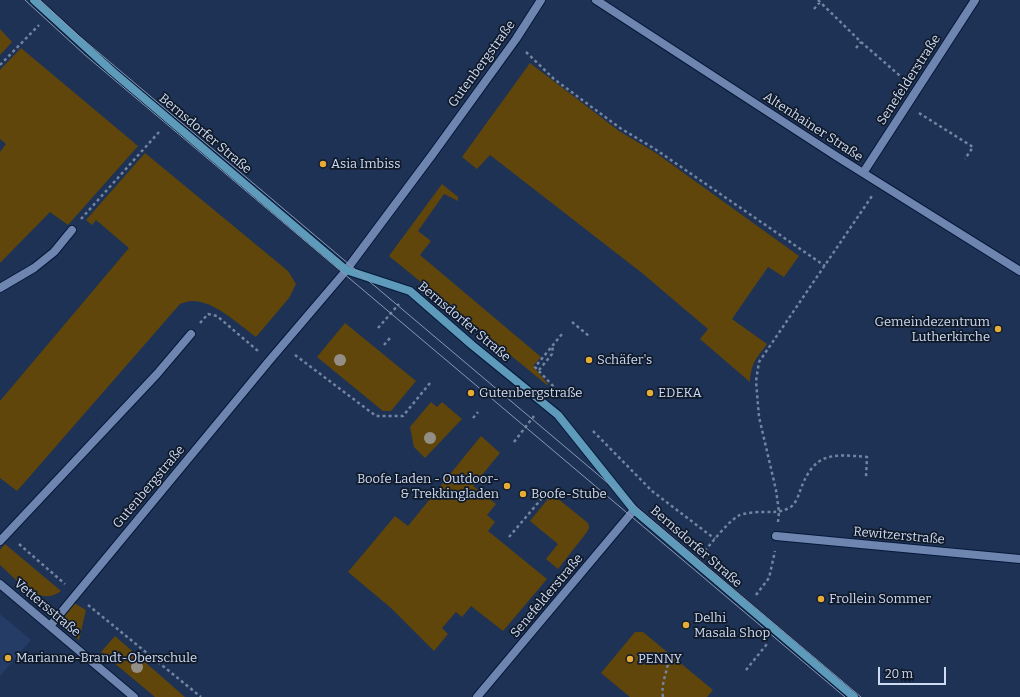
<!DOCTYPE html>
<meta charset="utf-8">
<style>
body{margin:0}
#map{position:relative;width:1020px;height:697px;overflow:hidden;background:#1d3255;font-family:Bitter,serif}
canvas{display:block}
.scale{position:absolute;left:878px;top:667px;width:68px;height:18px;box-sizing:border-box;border:2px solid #cedcf3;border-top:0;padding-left:5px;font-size:12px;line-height:14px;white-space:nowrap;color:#cedcf3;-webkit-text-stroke:3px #111a2a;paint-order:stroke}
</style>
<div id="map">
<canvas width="1020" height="697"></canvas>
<div class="scale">20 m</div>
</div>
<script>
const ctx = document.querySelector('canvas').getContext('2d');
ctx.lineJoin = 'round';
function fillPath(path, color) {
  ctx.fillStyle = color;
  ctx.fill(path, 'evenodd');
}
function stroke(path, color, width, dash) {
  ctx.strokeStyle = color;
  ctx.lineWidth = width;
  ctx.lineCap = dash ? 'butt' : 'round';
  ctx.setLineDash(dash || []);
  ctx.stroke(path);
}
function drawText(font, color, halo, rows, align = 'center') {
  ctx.font = font + ' Bitter,serif';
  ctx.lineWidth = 3.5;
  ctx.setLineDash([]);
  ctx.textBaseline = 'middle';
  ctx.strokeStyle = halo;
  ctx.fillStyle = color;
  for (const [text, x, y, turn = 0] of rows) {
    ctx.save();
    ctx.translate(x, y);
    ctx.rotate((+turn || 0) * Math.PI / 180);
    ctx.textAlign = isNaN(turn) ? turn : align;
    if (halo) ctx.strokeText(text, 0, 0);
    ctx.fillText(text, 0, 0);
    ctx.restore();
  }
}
fillPath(new Path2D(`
 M 0,614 L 31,640 L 0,676 Z`), '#243c66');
fillPath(new Path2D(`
 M 0,29 L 12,42 L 0,55 Z
 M 21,48 L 138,146 L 68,225 L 50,212 L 0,263 L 0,152 L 6,144 L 0,139 L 0,70 Z
 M 530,63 L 619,131 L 656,153 L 799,256 L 784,277 L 768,267 L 732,319 L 767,344 C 756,359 751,363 750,382 L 700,339 L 708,329 L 642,273 L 490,155 L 477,169 L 462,157 Z
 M 145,153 L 288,271 L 296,284 L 289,298 L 256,337 C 238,324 215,301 192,301 C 188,301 183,303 180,304 L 17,491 L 0,478 L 0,401 L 129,248 L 96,220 L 92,225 L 86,220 Z
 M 442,184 L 458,197 L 458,201 L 444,194 L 418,231 L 431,241 L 420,255 L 541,357 L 533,366 L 548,384 L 547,385 L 389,256 Z
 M 345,323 L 416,381 L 391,411 L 383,411 L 317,357 Z
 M 431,402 L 437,407 L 442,402 L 462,419 L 425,458 L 414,447 L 410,427 Z
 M 481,436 L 500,453 L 473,486 L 496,504 L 487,515 L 495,522 L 488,531 L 547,579 L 503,631 L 471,606 L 462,617 L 456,612 L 442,628 L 448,634 L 434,651 L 391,608 L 348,572 L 395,516 L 408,526 Z
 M 552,494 L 588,523 L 589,528 L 587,532 L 558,569 L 546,559 L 558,544 L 530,521 Z
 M 5,544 L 61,591 C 39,608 16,579 0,565 L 0,550 Z
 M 74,603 L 86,610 L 79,640 C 65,631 58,614 74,603 Z
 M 635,632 L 643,632 L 713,690 L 707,697 L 630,697 L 601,673 Z
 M 115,636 L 185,697 L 155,697 L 101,652 Z`), '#61460b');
const lane = new Path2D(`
 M 0,288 L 34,268 L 54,252 L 72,230`);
const street = new Path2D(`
 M 596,0 L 836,156 L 1020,271
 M 863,173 L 975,0
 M 776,536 L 1020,559
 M 0,541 L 157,374 L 191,334
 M 0,584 L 134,697
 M 50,626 L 269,361 L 344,273 L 432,155 L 516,39 L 541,0
 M 477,697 L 634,510`);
const secondary = new Path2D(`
 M 34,0 L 112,71 L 346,270 L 410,291 L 472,345 L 558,415 L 634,510 L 854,697`);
stroke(lane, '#06183a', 10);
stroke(street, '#06183a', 10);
stroke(secondary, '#06183a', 10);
stroke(new Path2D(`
 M 818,0 L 861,42 L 906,81
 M 814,9 L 820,2
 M 856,48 L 861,42
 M 526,52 L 554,79 L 620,128 L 655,149 L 825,266
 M 0,65 L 39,25
 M 919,113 L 973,147 L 965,159
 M 81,219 L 159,132
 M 572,322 L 589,336
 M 200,323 L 208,314 L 217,316 L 258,351
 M 378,328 L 399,304
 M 384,345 L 390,338
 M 295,355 L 376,416 L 403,416 L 430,383
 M 539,370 L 552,354 L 553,345
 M 553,391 L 555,388 L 535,367 L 562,334
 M 473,418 L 478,412
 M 593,431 L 652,491 L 715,539
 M 514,442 L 534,416
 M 778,522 L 779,512 L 776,490 L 759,417 L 756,381 L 759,362 L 872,196
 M 509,537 L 543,497 L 537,492
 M 19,544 L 65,584
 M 705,551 C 712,542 728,522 738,516 C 743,513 756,512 762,512 C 772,512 780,513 789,508 C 795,505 798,497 800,491 C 814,452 831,454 867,457 L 866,477
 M 756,595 L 769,578 L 775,551
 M 88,605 L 201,697
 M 746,670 L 767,644
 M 663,697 C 661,683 666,676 668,663 L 664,658`), '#7384a1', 2.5, [3, 3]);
stroke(lane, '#6e86af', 8);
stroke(street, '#6e86af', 8);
stroke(secondary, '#5e9ab9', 8);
stroke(new Path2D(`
 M 25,0 L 85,55 L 845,697
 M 40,0 L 79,36 L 861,697`), '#899ab6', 1);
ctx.fillStyle = '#938f86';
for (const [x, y] of [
 [340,360],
 [430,438],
 [137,667]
]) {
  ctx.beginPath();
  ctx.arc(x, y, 6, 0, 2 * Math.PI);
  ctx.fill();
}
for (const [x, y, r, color] of [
 [323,164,4,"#e6ac36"],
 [998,329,4,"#e6ac36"],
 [589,360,4,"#e6ac36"],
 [471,393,4,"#e6ac36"],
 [650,393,4,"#e6ac36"],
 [507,486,4,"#e6ac36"],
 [523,494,4,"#e6ac36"],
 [821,599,4,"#e6ac36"],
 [686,625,4,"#e6ac36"],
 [8,658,4,"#e6ac36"],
 [630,659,4,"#e6ac36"]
]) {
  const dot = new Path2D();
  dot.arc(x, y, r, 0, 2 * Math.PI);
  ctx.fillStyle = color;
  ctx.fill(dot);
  stroke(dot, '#111a2a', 1.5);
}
drawText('13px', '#cedcf3', '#111a2a', [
 ["Gutenbergstraße",482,64,-54],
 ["Senefelderstraße",909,80,-57],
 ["Altenhainer Straße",813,127,33],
 ["Bernsdorfer Straße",205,134,40],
 ["Bernsdorfer Straße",464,322,40],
 ["Gutenbergstraße",149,487,-50],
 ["Rewitzerstraße",899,536,5],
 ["Bernsdorfer Straße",696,547,41],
 ["Senefelderstraße",547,596,-50],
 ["Vettersstraße",47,608,40]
]);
drawText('13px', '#cedcf3', '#111a2a', [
 ["Asia Imbiss",331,164],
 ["Gemeindezentrum",990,322,"right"],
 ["Lutherkirche",990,337,"right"],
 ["Schäfer's",597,360],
 ["Gutenbergstraße",479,393],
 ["EDEKA",658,393],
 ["Boofe Laden - Outdoor-",499,479,"right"],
 ["& Trekkingladen",499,494,"right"],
 ["Boofe-Stube",531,494],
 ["Frollein Sommer",829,599],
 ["Delhi",694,618],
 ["Masala Shop",694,633],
 ["Marianne-Brandt-Oberschule",16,658],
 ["PENNY",638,659]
], 'left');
</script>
